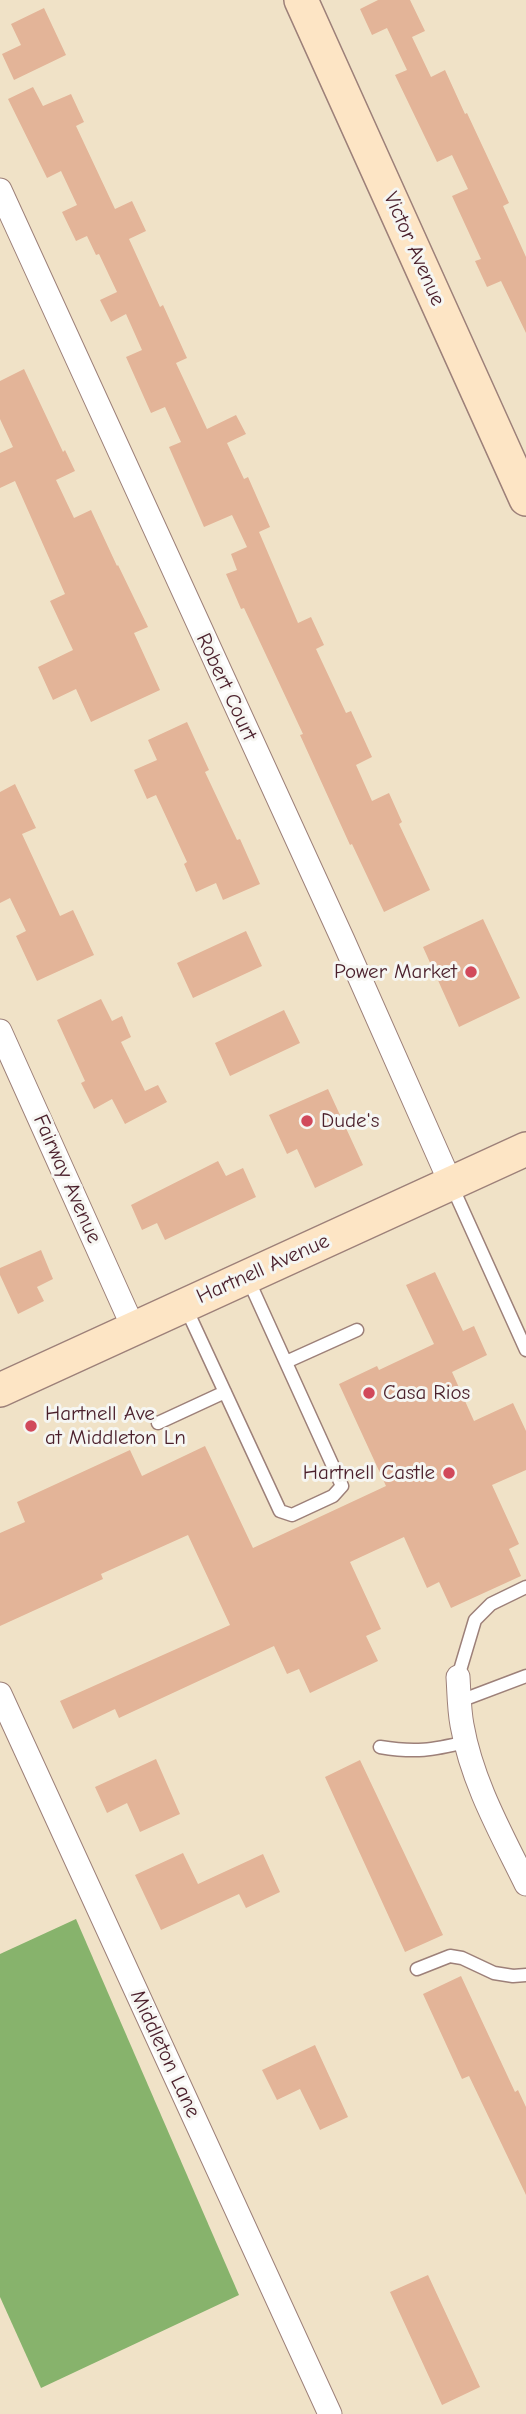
<!DOCTYPE html>
<style>
body{margin:0}
canvas{display:block;background:#f0e2c7}
</style>
<canvas width="526" height="2414"></canvas>
<script>
const ctx = document.querySelector('canvas').getContext('2d');
ctx.lineJoin = 'round';
function fillPath(path, color) {
  ctx.fillStyle = color;
  ctx.fill(path, 'evenodd');
}
function stroke(path, color, width, dash) {
  ctx.strokeStyle = color;
  ctx.lineWidth = width;
  ctx.lineCap = dash ? 'butt' : 'round';
  ctx.setLineDash(dash || []);
  ctx.stroke(path);
}
function drawText(font, color, halo, rows, align = 'center') {
  ctx.font = font + ' "Comic Neue",sans-serif';
  ctx.lineWidth = 6;
  ctx.setLineDash([]);
  ctx.textBaseline = 'middle';
  ctx.strokeStyle = halo;
  ctx.fillStyle = color;
  for (const [text, x, y, turn = 0] of rows) {
    ctx.save();
    ctx.translate(x, y);
    ctx.rotate((+turn || 0) * Math.PI / 180);
    ctx.textAlign = isNaN(turn) ? turn : align;
    if (halo) ctx.strokeText(text, 0, 0);
    ctx.fillText(text, 0, 0);
    ctx.restore();
  }
}
fillPath(new Path2D(`
 M 76,1919 L 239,2295 L 41,2388 L 0,2297 L 0,1954 Z`), '#87b36c');
fillPath(new Path2D(`
 M 378,0 L 410,0 L 425,31 L 412,37 L 431,77 L 445,70 L 465,114 L 467,113 L 509,203 L 503,206 L 526,257 L 526,333 L 501,281 L 487,287 L 475,261 L 481,259 L 452,196 L 468,189 L 452,155 L 437,162 L 395,75 L 407,70 L 387,28 L 372,35 L 360,9 Z
 M 44,8 L 66,55 L 14,80 L 2,54 L 21,45 L 11,24 Z
 M 33,87 L 43,106 L 71,94 L 84,122 L 76,126 L 115,209 L 132,201 L 146,231 L 129,239 L 160,307 L 163,305 L 187,358 L 176,363 L 207,429 L 236,415 L 246,434 L 227,443 L 244,479 L 248,477 L 270,527 L 259,532 L 298,623 L 311,617 L 324,645 L 316,649 L 346,713 L 351,711 L 372,757 L 356,765 L 372,801 L 389,793 L 402,822 L 399,824 L 430,890 L 384,912 L 352,844 L 350,845 L 300,735 L 303,734 L 244,608 L 241,609 L 226,574 L 237,570 L 231,554 L 247,547 L 232,515 L 204,527 L 169,447 L 181,442 L 165,407 L 151,413 L 126,357 L 142,350 L 126,314 L 111,322 L 100,300 L 117,292 L 99,254 L 96,255 L 87,236 L 76,241 L 62,212 L 77,205 L 61,171 L 47,178 L 8,99 Z
 M 24,369 L 63,452 L 65,450 L 75,471 L 56,480 L 74,518 L 91,510 L 117,566 L 118,565 L 148,627 L 134,633 L 160,690 L 91,722 L 76,689 L 53,700 L 38,667 L 73,650 L 50,601 L 65,594 L 15,481 L 0,488 L 0,453 L 13,447 L 0,419 L 0,381 Z
 M 187,722 L 209,770 L 205,772 L 237,840 L 240,839 L 260,884 L 223,900 L 216,883 L 196,892 L 184,864 L 187,862 L 156,795 L 147,799 L 134,770 L 157,760 L 148,740 Z
 M 15,784 L 36,828 L 22,834 L 60,916 L 73,910 L 94,955 L 37,981 L 16,936 L 26,931 L 10,898 L 0,903 L 0,792 Z
 M 483,919 L 520,998 L 459,1027 L 423,947 Z
 M 246,931 L 262,966 L 193,998 L 177,963 Z
 M 101,999 L 112,1021 L 122,1016 L 131,1037 L 121,1042 L 145,1091 L 158,1085 L 167,1102 L 125,1124 L 112,1099 L 94,1109 L 81,1083 L 85,1081 L 57,1020 Z
 M 284,1010 L 300,1043 L 230,1076 L 215,1043 Z
 M 328,1089 L 363,1165 L 315,1188 L 297,1149 L 287,1154 L 269,1115 Z
 M 218,1161 L 226,1176 L 243,1168 L 256,1197 L 165,1240 L 157,1223 L 142,1230 L 131,1205 Z
 M 41,1250 L 53,1279 L 37,1287 L 44,1301 L 18,1314 L 0,1275 L 0,1268 Z
 M 435,1272 L 463,1331 L 474,1326 L 487,1355 L 452,1372 L 474,1421 L 513,1403 L 526,1431 L 526,1470 L 492,1485 L 519,1544 L 509,1549 L 521,1576 L 451,1608 L 439,1582 L 427,1588 L 404,1537 L 350,1562 L 381,1629 L 366,1636 L 378,1661 L 310,1693 L 299,1669 L 287,1674 L 274,1646 L 119,1718 L 115,1709 L 73,1729 L 60,1701 L 230,1625 L 188,1535 L 101,1574 L 103,1579 L 0,1626 L 0,1533 L 25,1522 L 17,1502 L 130,1450 L 142,1476 L 205,1446 L 253,1548 L 386,1486 L 339,1384 L 377,1366 L 379,1370 L 434,1344 L 406,1285 Z
 M 156,1759 L 180,1814 L 140,1832 L 127,1803 L 107,1813 L 95,1787 Z
 M 360,1760 L 443,1935 L 405,1952 L 325,1777 Z
 M 183,1853 L 198,1884 L 263,1854 L 280,1892 L 246,1908 L 239,1894 L 161,1930 L 135,1875 Z
 M 461,1976 L 515,2092 L 518,2090 L 526,2107 L 526,2195 L 469,2076 L 462,2079 L 423,1994 Z
 M 315,2045 L 348,2117 L 320,2130 L 300,2089 L 277,2100 L 262,2070 Z
 M 428,2275 L 480,2387 L 442,2405 L 390,2292 Z`), '#e3b498');
const lane = new Path2D(`
 M 451,1184 L 526,1350
 M 185,1306 L 280,1511 L 292,1515 L 333,1496 L 342,1486 L 248,1279
 M 286,1362 L 357,1330
 M 158,1423 L 225,1392
 M 458,1677 L 475,1620 L 491,1604 L 526,1587
 M 460,1701 L 526,1676
 M 380,1747 C 416,1753 432,1750 466,1742
 M 417,1969 L 450,1956 L 462,1958 L 494,1973 L 513,1976 L 526,1975`);
const street = new Path2D(`
 M 0,190 L 343,940 L 451,1184
 M 0,1031 L 133,1327
 M 458,1677 C 459,1692 459,1709 462,1725 C 472,1782 501,1833 526,1884
 M 0,1694 L 330,2414`);
const secondary = new Path2D(`
 M 301,0 L 526,499
 M 0,1390 L 526,1149`);
stroke(lane, '#9d8079', 15);
stroke(street, '#9d8079', 25);
stroke(secondary, '#9d8079', 36);
stroke(lane, '#fff', 12);
stroke(street, '#fff', 23);
stroke(secondary, '#fde5c5', 33);
for (const [x, y, r, color] of [
 [471,972,7,"#d1495b"],
 [307,1121,7,"#d1495b"],
 [369,1393,7,"#d1495b"],
 [31,1426,7,"#d1495b"],
 [449,1473,7,"#d1495b"]
]) {
  const dot = new Path2D();
  dot.arc(x, y, r, 0, 2 * Math.PI);
  ctx.fillStyle = color;
  ctx.fill(dot);
  stroke(dot, '#f6f6f2', 2.5);
}
drawText('21px', '#4a1f2b', '#f6f6f2', [
 ["Victor Avenue",414,249,66],
 ["Robert Court",226,687,65],
 ["Fairway Avenue",67,1179,66],
 ["Hartnell Avenue",263,1269,-24],
 ["Middleton Lane",165,2054,65]
]);
drawText('21px', '#4a1f2b', '#f6f6f2', [
 ["Power Market",457,972,"right"],
 ["Dude's",321,1121],
 ["Casa Rios",383,1393],
 ["Hartnell Ave",45,1414],
 ["at Middleton Ln",45,1438],
 ["Hartnell Castle",435,1473,"right"]
], 'left');
</script>
